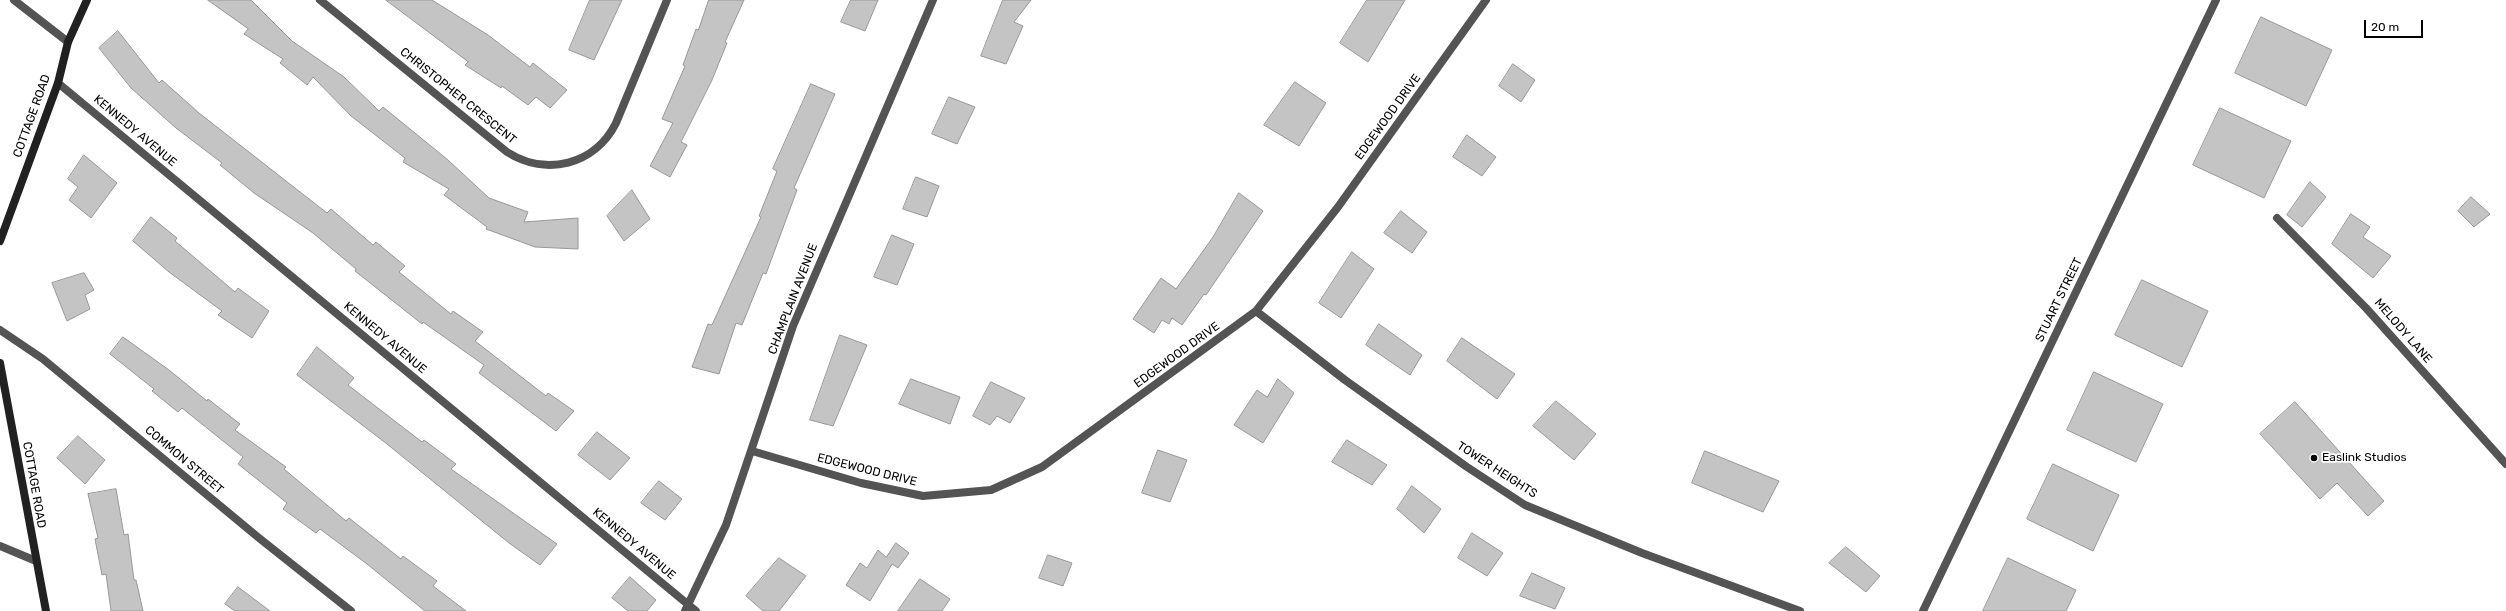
<!DOCTYPE html>
<style>
body{margin:0}
#map{position:relative;width:2506px;height:611px;overflow:hidden;background:#fff;font-family:Rubik,sans-serif}
canvas{display:block}
.scale{position:absolute;left:2364px;top:20px;width:59px;height:18px;box-sizing:border-box;border:2px solid #000;border-top:0;padding-left:5px;font-size:12px;line-height:14px;white-space:nowrap;color:#000;-webkit-text-stroke:3px #fff;paint-order:stroke}
</style>
<div id="map">
<canvas width="2506" height="611"></canvas>
<div class="scale">20 m</div>
</div>
<script>
const ctx = document.querySelector('canvas').getContext('2d');
ctx.lineJoin = 'round';
function fillPath(path, color) {
  ctx.fillStyle = color;
  ctx.fill(path, 'evenodd');
}
function stroke(path, color, width, dash) {
  ctx.strokeStyle = color;
  ctx.lineWidth = width;
  ctx.lineCap = dash ? 'butt' : 'round';
  ctx.setLineDash(dash || []);
  ctx.stroke(path);
}
function drawText(font, color, halo, rows, align = 'center') {
  ctx.font = font + ' Rubik,sans-serif';
  ctx.lineWidth = 3.5;
  ctx.setLineDash([]);
  ctx.textBaseline = 'middle';
  ctx.strokeStyle = halo;
  ctx.fillStyle = color;
  for (const [text, x, y, turn = 0] of rows) {
    ctx.save();
    ctx.translate(x, y);
    ctx.rotate((+turn || 0) * Math.PI / 180);
    ctx.textAlign = isNaN(turn) ? turn : align;
    if (halo) ctx.strokeText(text, 0, 0);
    ctx.fillText(text, 0, 0);
    ctx.restore();
  }
}
const building = new Path2D(`
 M 208,0 L 251,0 L 292,41 L 344,77 L 379,111 L 383,107 L 448,160 L 489,198 L 528,212 L 524,222 L 578,218 L 578,249 L 535,247 L 486,229 L 487,227 L 444,195 L 449,189 L 403,162 L 405,158 L 351,116 L 313,77 L 307,85 L 280,63 L 283,59 L 244,34 L 248,29 Z
 M 386,0 L 432,0 L 488,35 L 530,67 L 533,63 L 567,90 L 550,108 L 536,97 L 528,105 L 502,86 L 501,88 L 465,65 L 468,62 Z
 M 590,0 L 622,0 L 594,60 L 569,50 Z
 M 709,0 L 744,0 L 725,42 L 727,43 L 712,80 L 681,142 L 687,145 L 670,177 L 650,166 L 673,123 L 662,119 L 685,66 L 683,65 L 696,29 L 698,30 Z
 M 851,0 L 878,0 L 865,31 L 841,22 Z
 M 1003,0 L 1031,0 L 1014,22 L 1023,26 L 1006,64 L 981,56 Z
 M 1367,0 L 1405,0 L 1368,62 L 1340,43 Z
 M 2261,17 L 2332,50 L 2306,106 L 2235,73 Z
 M 118,31 L 159,83 L 162,80 L 199,113 L 327,213 L 331,209 L 373,245 L 376,242 L 405,266 L 399,272 L 451,314 L 453,311 L 483,332 L 475,341 L 546,396 L 548,393 L 574,411 L 556,431 L 479,373 L 484,365 L 423,322 L 422,324 L 355,271 L 356,269 L 313,233 L 254,193 L 220,165 L 222,163 L 176,128 L 131,88 L 99,48 Z
 M 1513,64 L 1535,80 L 1521,102 L 1499,86 Z
 M 1295,82 L 1326,103 L 1299,146 L 1264,125 Z
 M 811,84 L 835,94 L 794,188 L 797,190 L 766,274 L 763,273 L 742,325 L 736,323 L 719,374 L 692,367 L 708,324 L 712,325 L 761,217 L 759,216 L 777,171 L 773,169 Z
 M 949,97 L 975,107 L 957,144 L 932,134 Z
 M 2220,108 L 2291,141 L 2264,198 L 2193,165 Z
 M 1467,135 L 1496,157 L 1482,176 L 1453,157 Z
 M 84,155 L 117,183 L 91,218 L 69,200 L 78,187 L 68,179 Z
 M 916,177 L 939,186 L 927,217 L 903,209 Z
 M 2310,182 L 2326,197 L 2302,227 L 2287,215 Z
 M 632,190 L 650,219 L 624,241 L 607,216 Z
 M 1239,193 L 1263,211 L 1206,295 L 1204,294 L 1182,325 L 1172,318 L 1169,324 L 1162,320 L 1154,333 L 1133,319 L 1161,278 L 1176,289 L 1213,237 Z
 M 2471,197 L 2490,214 L 2474,227 L 2458,211 Z
 M 1401,211 L 1427,232 L 1412,253 L 1384,233 Z
 M 2351,214 L 2370,227 L 2363,237 L 2391,256 L 2373,278 L 2332,244 Z
 M 151,217 L 177,238 L 175,241 L 235,292 L 238,288 L 269,311 L 252,338 L 218,315 L 222,311 L 169,272 L 133,241 Z
 M 892,235 L 914,244 L 897,285 L 874,277 Z
 M 1352,252 L 1374,269 L 1341,318 L 1319,303 Z
 M 84,273 L 94,290 L 85,295 L 90,309 L 67,321 L 52,283 Z
 M 2142,280 L 2208,311 L 2182,367 L 2115,335 Z
 M 1379,324 L 1422,355 L 1410,375 L 1366,345 Z
 M 840,335 L 867,345 L 833,426 L 810,420 Z
 M 123,337 L 169,370 L 207,401 L 208,399 L 240,424 L 235,430 L 286,467 L 284,469 L 346,521 L 349,518 L 401,559 L 403,556 L 437,581 L 433,586 L 466,611 L 425,611 L 367,564 L 320,529 L 316,533 L 283,509 L 287,503 L 238,464 L 243,457 L 182,408 L 178,412 L 152,391 L 154,389 L 110,354 Z
 M 1462,338 L 1515,374 L 1497,399 L 1447,361 Z
 M 317,347 L 354,378 L 348,385 L 422,442 L 424,440 L 456,464 L 451,469 L 557,544 L 540,565 L 509,543 L 387,444 L 297,375 Z
 M 2094,372 L 2163,404 L 2136,462 L 2067,430 Z
 M 911,379 L 960,397 L 950,424 L 899,404 Z
 M 1278,379 L 1294,393 L 1263,443 L 1234,425 L 1257,390 L 1267,397 Z
 M 991,382 L 1025,398 L 1010,423 L 997,416 L 990,425 L 973,416 Z
 M 1556,401 L 1596,434 L 1574,460 L 1533,426 Z
 M 2295,402 L 2384,501 L 2368,516 L 2337,483 L 2320,499 L 2260,434 Z
 M 597,432 L 630,458 L 610,480 L 578,455 Z
 M 78,436 L 105,460 L 85,484 L 57,458 Z
 M 1347,440 L 1387,465 L 1372,485 L 1332,462 Z
 M 1158,450 L 1187,460 L 1170,502 L 1142,493 Z
 M 1705,451 L 1779,481 L 1763,512 L 1692,483 Z
 M 2053,464 L 2119,495 L 2093,551 L 2027,519 Z
 M 659,481 L 682,499 L 665,520 L 641,503 Z
 M 1412,486 L 1441,509 L 1424,533 L 1397,509 Z
 M 116,489 L 124,535 L 128,534 L 134,580 L 136,580 L 143,611 L 111,611 L 106,574 L 102,575 L 95,539 L 98,538 L 88,494 Z
 M 1472,533 L 1503,553 L 1487,576 L 1458,558 Z
 M 896,543 L 909,553 L 898,568 L 892,564 L 870,601 L 846,585 L 860,563 L 867,568 L 878,550 L 886,557 Z
 M 1846,547 L 1880,576 L 1866,592 L 1829,563 Z
 M 1048,555 L 1072,563 L 1063,586 L 1039,578 Z
 M 779,558 L 806,576 L 779,611 L 763,611 L 746,596 Z
 M 2008,558 L 2076,590 L 2066,611 L 1983,611 Z
 M 1532,573 L 1565,588 L 1555,609 L 1520,596 Z
 M 630,577 L 656,600 L 647,611 L 628,611 L 612,598 Z
 M 920,579 L 950,599 L 942,611 L 898,611 Z
 M 238,587 L 270,611 L 235,611 L 225,604 Z`);
fillPath(building, '#c4c4c4');
stroke(building, '#989898', 1);
stroke(new Path2D(`
 M 14,0 L 68,42
 M 320,0 L 507,152 C 546,177 595,165 616,123 L 667,0
 M 58,83 L 696,611
 M 2277,218 L 2366,308 L 2506,464
 M 1256,311 L 1345,380 L 1467,467 L 1525,505 L 1642,553 L 1800,611
 M 0,330 L 43,359 L 259,538 L 351,611
 M 752,451 L 861,483 L 923,496 L 991,490 L 1042,467 L 1256,311 L 1338,207 L 1486,0
 M 0,546 L 36,561
 M 685,611 L 726,525 L 793,326 L 933,0
 M 1923,611 L 2216,0`), '#545454', 8);
stroke(new Path2D(`
 M 0,241 L 58,83 L 68,42 L 87,0
 M 0,363 L 46,611`), '#212121', 8);
for (const [x, y, r, color] of [
 [2314,458,4,"#000"]
]) {
  const dot = new Path2D();
  dot.arc(x, y, r, 0, 2 * Math.PI);
  ctx.fillStyle = color;
  ctx.fill(dot);
  stroke(dot, '#fff', 1.5);
}
drawText('12px', '#000', '#fff', [
 ["CHRISTOPHER CRESCENT",458,96,39],
 ["COTTAGE ROAD",32,116,-70],
 ["EDGEWOOD DRIVE",1388,117,-54],
 ["KENNEDY AVENUE",135,131,40],
 ["CHAMPLAIN AVENUE",793,299,-69],
 ["STUART STREET",2059,300,-64],
 ["MELODY LANE",2403,331,49],
 ["KENNEDY AVENUE",385,338,40],
 ["EDGEWOOD DRIVE",1177,355,-36],
 ["COMMON STREET",184,460,40],
 ["EDGEWOOD DRIVE",867,470,14],
 ["TOWER HEIGHTS",1497,470,33],
 ["COTTAGE ROAD",34,485,80],
 ["KENNEDY AVENUE",634,544,40]
]);
drawText('12px', '#000', '#fff', [
 ["Easlink Studios",2322,458]
], 'left');
</script>
